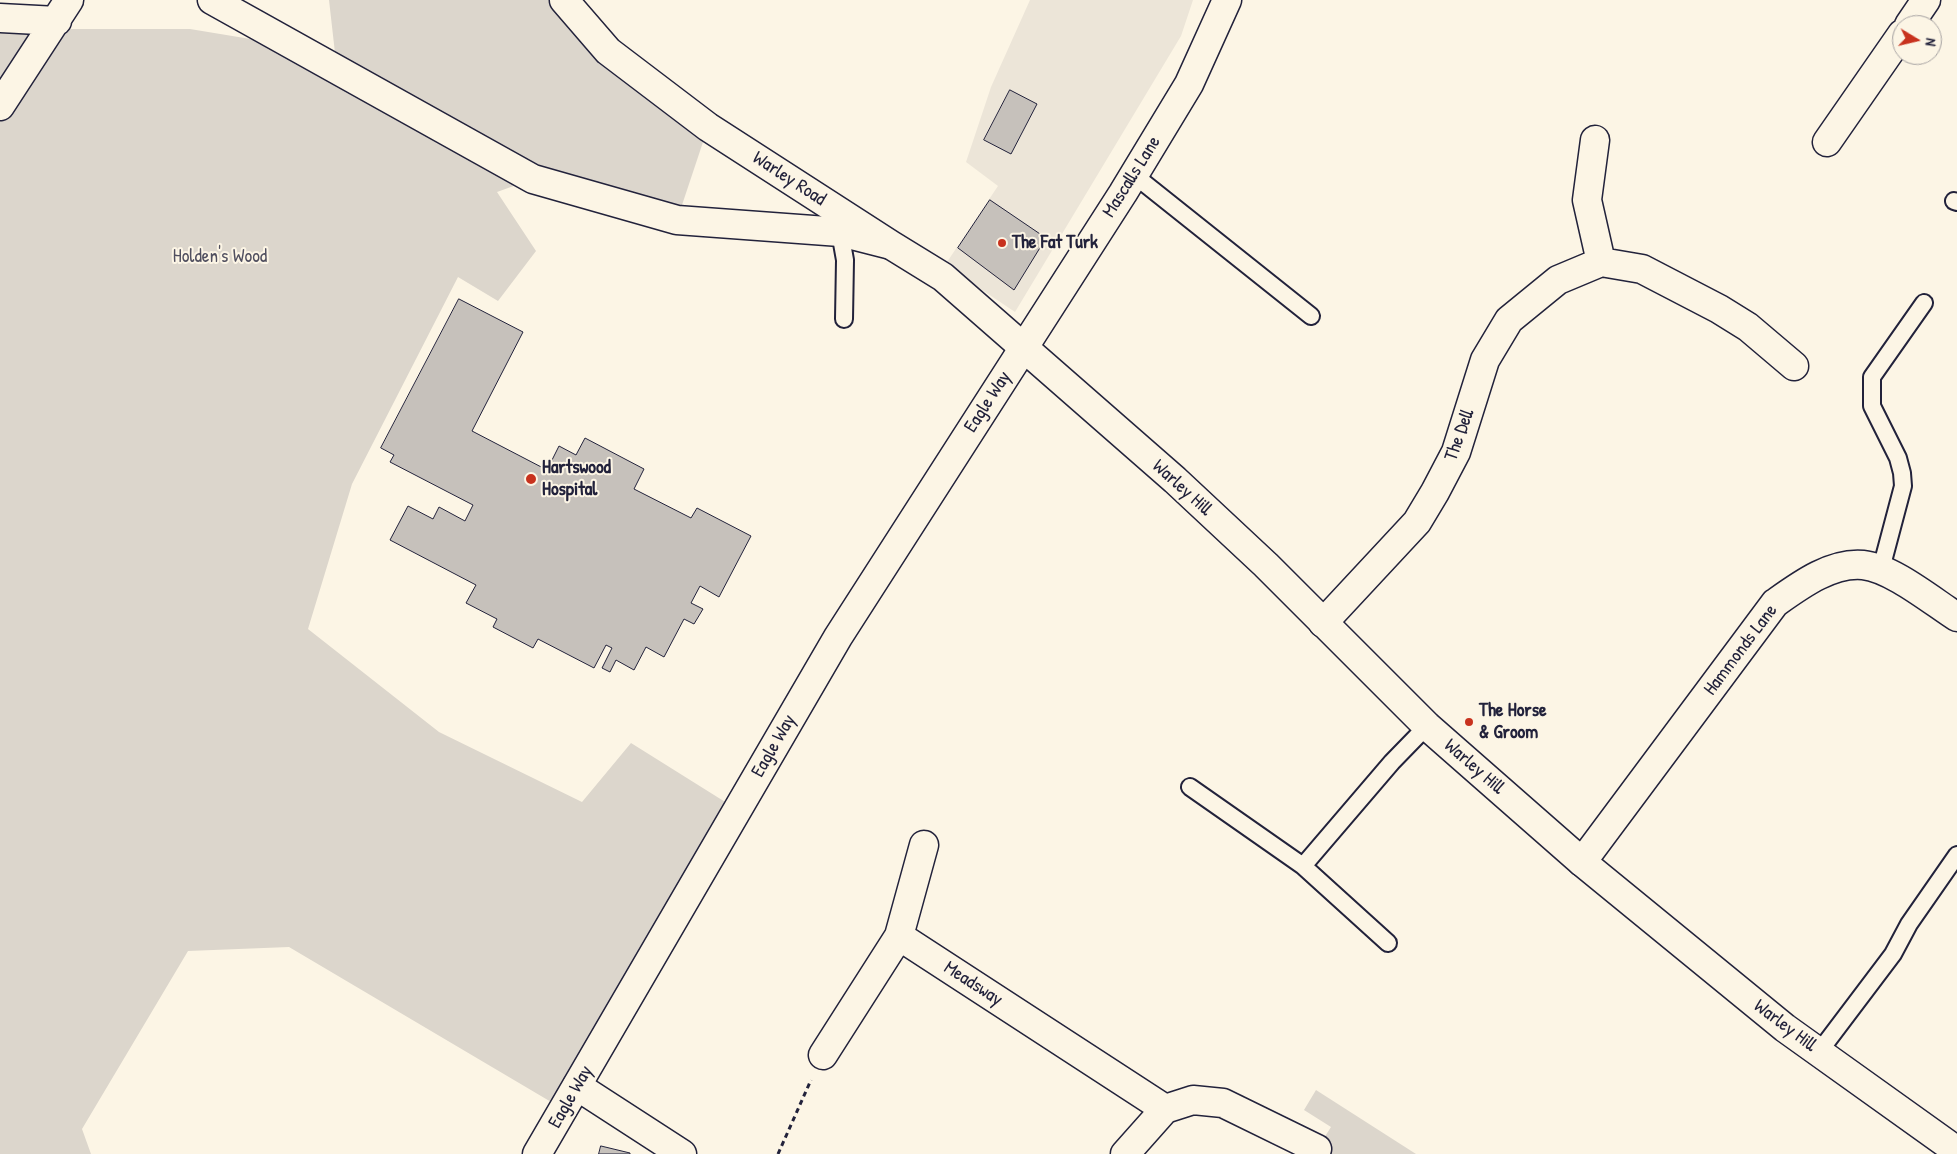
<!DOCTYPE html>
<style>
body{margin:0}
#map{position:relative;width:1957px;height:1154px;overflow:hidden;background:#fcf5e5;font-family:"Patrick Hand",sans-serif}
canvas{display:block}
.north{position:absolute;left:1892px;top:15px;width:50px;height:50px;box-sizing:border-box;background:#fcf5e5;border:1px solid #a5a1a1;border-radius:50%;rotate:99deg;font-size:14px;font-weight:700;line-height:20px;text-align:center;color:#22223b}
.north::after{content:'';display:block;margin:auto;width:18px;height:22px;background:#c8321e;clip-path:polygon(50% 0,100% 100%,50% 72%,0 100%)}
</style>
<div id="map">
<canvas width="1957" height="1154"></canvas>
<div class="north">N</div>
</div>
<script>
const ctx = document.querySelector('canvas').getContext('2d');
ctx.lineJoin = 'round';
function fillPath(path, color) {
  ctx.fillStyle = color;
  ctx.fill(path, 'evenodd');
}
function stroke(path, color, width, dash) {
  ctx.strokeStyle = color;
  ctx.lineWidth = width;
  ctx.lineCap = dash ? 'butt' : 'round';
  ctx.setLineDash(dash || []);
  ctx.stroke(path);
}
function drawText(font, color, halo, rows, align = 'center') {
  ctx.font = font + ' "Patrick Hand",sans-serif';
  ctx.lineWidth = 4;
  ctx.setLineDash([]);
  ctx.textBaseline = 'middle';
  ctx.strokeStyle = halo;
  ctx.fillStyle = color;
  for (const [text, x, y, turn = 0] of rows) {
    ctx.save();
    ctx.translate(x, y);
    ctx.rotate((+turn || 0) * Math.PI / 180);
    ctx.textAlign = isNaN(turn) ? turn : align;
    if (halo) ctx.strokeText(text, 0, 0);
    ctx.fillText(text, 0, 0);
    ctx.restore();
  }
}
fillPath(new Path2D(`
 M 1030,0 L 1193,0 L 1181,36 L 1015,312 L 945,265 L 998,186 L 966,162 L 991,87 Z`), '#ece5d8');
fillPath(new Path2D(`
 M 329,0 L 564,0 L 708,127 L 677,220 L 533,179 L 497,192 L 536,251 L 498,301 L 458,277 L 352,484 L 308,629 L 439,732 L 582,802 L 631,743 L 738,810 L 563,1109 L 289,947 L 188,951 L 82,1129 L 91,1154 L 0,1154 L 0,29 L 190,29 L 335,53 Z
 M 1316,1090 L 1416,1154 L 1314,1154 L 1331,1127 L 1304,1110 Z`), '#dcd6cc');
const building = new Path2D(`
 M 1010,90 L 1037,104 L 1011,154 L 984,140 Z
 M 990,200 L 1046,238 L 1014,290 L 958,248 Z
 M 459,299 L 523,332 L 472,431 L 547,470 L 559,446 L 576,455 L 585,438 L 644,469 L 634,489 L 691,518 L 697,508 L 751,536 L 719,597 L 700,586 L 691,603 L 703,609 L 694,624 L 684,619 L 664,657 L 646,647 L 634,670 L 616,660 L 610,672 L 602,668 L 612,648 L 606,645 L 594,668 L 538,639 L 533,648 L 493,627 L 497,619 L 466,603 L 476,585 L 390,540 L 408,506 L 433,519 L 439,507 L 465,521 L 473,505 L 390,462 L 394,455 L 381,448 Z
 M 601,1146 L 630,1153 L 630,1154 L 599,1154 Z`);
fillPath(building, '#c6c1bb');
stroke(building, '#22223b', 1);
const service = new Path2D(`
 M 1134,175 L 1311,316
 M 1954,201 L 1957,202
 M 840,232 L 845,260 L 844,319
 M 1881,569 L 1903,486 L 1902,473 L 1898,458 L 1872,406 L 1872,377 L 1924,303
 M 1190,787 L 1303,866 L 1392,762 L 1427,726
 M 1303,866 L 1388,943
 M 1819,1052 L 1893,954 L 1909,924 L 1957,855`);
const minor = new Path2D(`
 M 212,0 L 533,179 L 677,220 L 840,232 L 887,244
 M 0,18 L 57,21
 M 1909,25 L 1926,0
 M 0,106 L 69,0
 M 1595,140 L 1587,200 L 1601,262
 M 1827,142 L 1902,34
 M 1323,623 L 1417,522 L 1435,492 L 1456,452 L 1485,360 L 1509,320 L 1558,280 L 1601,262 L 1642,269 L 1719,309 L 1748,327 L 1794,366
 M 1582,862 L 1775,603 C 1799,586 1831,562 1863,565 C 1892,568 1932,601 1957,617
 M 899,936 L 924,845
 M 823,1055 L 899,936 L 1165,1109 L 1125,1154
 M 577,1086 L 682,1154
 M 1165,1109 L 1193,1100 L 1223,1103 L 1317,1149`);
const tertiary = new Path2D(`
 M 537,1154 L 838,637 L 1123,193 L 1189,84 L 1227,0`);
const secondary = new Path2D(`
 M 564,0 L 608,51 L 708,127 L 891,245 L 943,277 L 1175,480 L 1266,565 L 1427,726 L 1582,862 L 1785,1028 L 1957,1151`);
stroke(service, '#22223b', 20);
stroke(minor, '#22223b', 31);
stroke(tertiary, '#22223b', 31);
stroke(secondary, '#22223b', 31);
stroke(new Path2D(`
 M 778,1154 L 811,1080`), '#22223b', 3, [5, 4]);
stroke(service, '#fcf5e5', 16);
stroke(minor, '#fcf5e5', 28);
stroke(tertiary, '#fcf5e5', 28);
stroke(secondary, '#fcf5e5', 28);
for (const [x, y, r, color] of [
 [1002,243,5,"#c8321e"],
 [531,479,6,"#c8321e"],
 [1469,722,5,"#c8321e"]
]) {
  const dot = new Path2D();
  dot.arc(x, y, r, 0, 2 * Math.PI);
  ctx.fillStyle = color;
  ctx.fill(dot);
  stroke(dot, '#fcf5e5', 2);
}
drawText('19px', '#22223b', '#fcf5e5', [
 ["Mascalls Lane",1132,177,-58],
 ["Warley Road",789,179,33],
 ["Eagle Way",988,402,-57],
 ["The Dell",1460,435,-70],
 ["Warley Hill",1182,488,42],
 ["Hammonds Lane",1741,650,-53],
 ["Eagle Way",774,746,-60],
 ["Warley Hill",1474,767,41],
 ["Meadsway",973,984,33],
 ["Warley Hill",1785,1026,37],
 ["Eagle Way",571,1097,-60]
]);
drawText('bold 19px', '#22223b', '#fcf5e5', [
 ["The Fat Turk",1012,243],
 ["Hartswood",542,468],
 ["Hospital",542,490],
 ["The Horse",1479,711],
 ["& Groom",1479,733]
], 'left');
drawText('19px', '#504f5f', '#fcf5e5', [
 ["Holden's Wood",220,257]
]);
</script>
